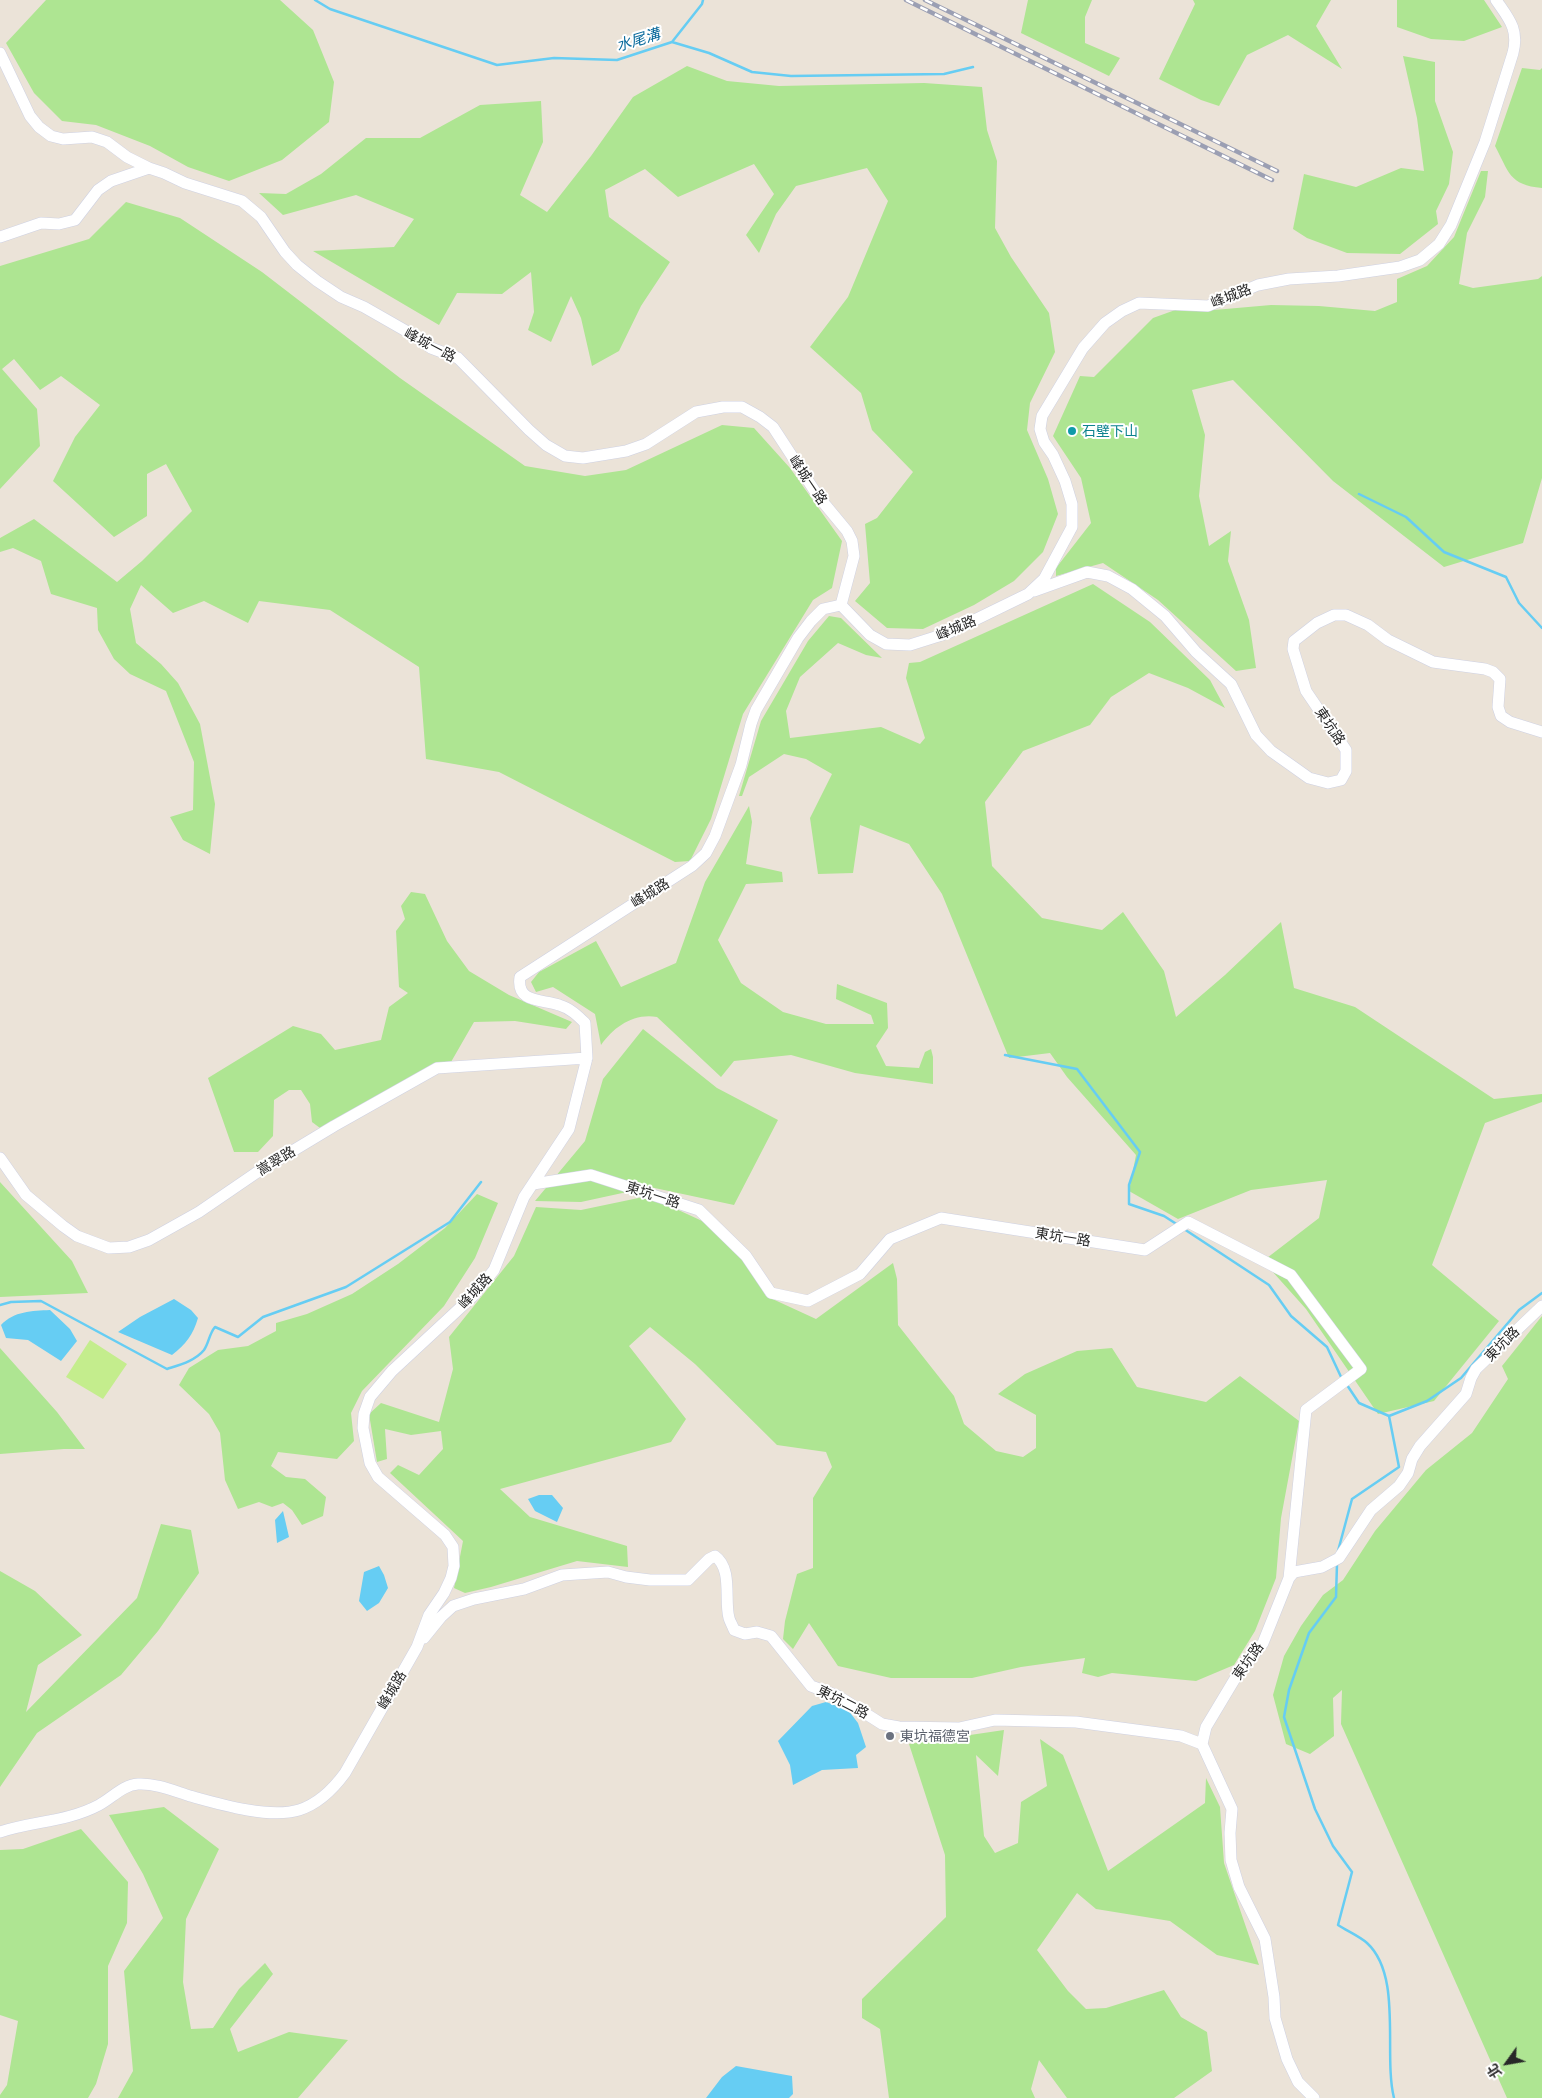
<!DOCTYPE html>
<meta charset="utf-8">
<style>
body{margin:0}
#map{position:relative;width:1542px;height:2098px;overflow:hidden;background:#ebe3d8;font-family:Commissioner,"Noto Sans TC",sans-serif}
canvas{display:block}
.north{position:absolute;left:1482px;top:2038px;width:50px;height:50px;-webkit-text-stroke:4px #fff;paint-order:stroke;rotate:238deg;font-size:14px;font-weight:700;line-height:20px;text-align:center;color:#282828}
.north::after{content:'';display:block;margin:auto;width:18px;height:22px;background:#282828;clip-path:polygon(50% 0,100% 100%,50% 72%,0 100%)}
</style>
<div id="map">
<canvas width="1542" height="2098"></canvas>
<div class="north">北</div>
</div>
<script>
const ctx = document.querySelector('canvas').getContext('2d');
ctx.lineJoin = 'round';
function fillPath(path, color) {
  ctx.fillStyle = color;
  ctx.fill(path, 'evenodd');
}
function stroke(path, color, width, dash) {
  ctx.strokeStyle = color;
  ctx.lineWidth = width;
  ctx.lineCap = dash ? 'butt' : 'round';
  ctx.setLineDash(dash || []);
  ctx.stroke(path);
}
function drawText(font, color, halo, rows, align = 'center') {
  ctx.font = font + ' Commissioner,"Noto Sans TC",sans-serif';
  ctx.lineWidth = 4;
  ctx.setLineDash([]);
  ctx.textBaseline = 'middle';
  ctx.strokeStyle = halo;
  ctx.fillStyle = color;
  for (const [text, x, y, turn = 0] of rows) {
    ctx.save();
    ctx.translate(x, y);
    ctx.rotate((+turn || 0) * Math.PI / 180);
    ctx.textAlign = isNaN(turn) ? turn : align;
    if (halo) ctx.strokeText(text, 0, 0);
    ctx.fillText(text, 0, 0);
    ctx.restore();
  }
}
fillPath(new Path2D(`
 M 46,0 L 280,0 L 313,30 L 334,82 L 329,122 L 282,160 L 229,181 L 188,167 L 150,146 L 96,125 L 62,121 L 34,93 L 6,43 Z
 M 1028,0 L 1092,0 L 1085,17 L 1085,43 L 1120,58 L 1109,76 L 1021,33 Z
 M 1193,0 L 1331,0 L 1316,26 L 1342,69 L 1288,35 L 1247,55 L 1219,106 L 1201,100 L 1159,79 L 1195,4 Z
 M 1397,0 L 1484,0 L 1502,27 L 1464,41 L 1431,39 L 1397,27 Z
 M 1403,56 L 1435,62 L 1435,101 L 1453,152 L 1449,184 L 1436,211 L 1438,224 L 1400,254 L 1347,253 L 1307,238 L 1293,229 L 1304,174 L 1356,187 L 1401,168 L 1424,171 L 1417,118 Z
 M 687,66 L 727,81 L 779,86 L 924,83 L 982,87 L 987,130 L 997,161 L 995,228 L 1011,257 L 1049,313 L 1055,352 L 1030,403 L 1027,430 L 1048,479 L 1058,514 L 1043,552 L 1014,581 L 974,605 L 923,629 L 887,628 L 855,601 L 870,583 L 865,524 L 877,518 L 913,472 L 872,430 L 861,393 L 810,347 L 848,297 L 888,201 L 867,168 L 796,186 L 776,214 L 759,253 L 746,235 L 774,194 L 754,164 L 678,197 L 645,169 L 605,190 L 609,217 L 670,262 L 641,306 L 619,351 L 592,366 L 581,318 L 571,296 L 551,342 L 528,330 L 534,312 L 531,272 L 502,294 L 457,293 L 439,325 L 313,251 L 394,247 L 414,219 L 356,195 L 283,215 L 259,193 L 286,194 L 321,174 L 366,138 L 420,138 L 480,105 L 541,101 L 543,142 L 520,195 L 547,212 L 591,156 L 633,97 Z
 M 1522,68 L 1540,70 L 1542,68 L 1542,188 C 1509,185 1509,172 1495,146 Z
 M 1481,171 L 1488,171 L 1485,197 L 1467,233 L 1459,284 L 1473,288 L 1538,279 L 1542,276 L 1542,478 L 1523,543 L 1444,567 L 1333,481 L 1233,380 L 1192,390 L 1205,435 L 1199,496 L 1209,546 L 1231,531 L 1228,561 L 1249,620 L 1256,668 L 1236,671 L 1158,600 L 1103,563 L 1056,576 L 1056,568 L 1091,523 L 1081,478 L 1053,436 L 1080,376 L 1094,377 L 1153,318 L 1178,309 L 1214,310 L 1271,305 L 1319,306 L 1375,311 L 1397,302 L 1397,279 L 1427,266 L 1454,237 Z
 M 126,202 L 180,218 L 262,272 L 400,378 L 525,466 L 585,476 L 626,470 L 722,425 L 754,428 L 790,468 L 842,541 L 832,588 L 813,600 L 743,714 L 711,819 L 690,861 L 675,862 L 499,772 L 426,759 L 419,667 L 330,610 L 259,601 L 248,623 L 204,601 L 173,613 L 141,585 L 130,609 L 136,643 L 161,664 L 178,683 L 200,724 L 215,804 L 210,854 L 183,840 L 170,817 L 193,810 L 194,762 L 166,691 L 130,674 L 114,659 L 98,630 L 97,608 L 51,594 L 41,561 L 13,548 L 0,552 L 0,538 L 34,519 L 117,582 L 142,561 L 192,511 L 166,464 L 147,474 L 147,516 L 114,537 L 53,481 L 75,437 L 100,405 L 61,376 L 40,390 L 14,359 L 2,369 L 37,409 L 40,446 L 0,489 L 0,266 L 89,239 Z
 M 1093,584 L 1150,622 L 1210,680 L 1225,708 L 1188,688 L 1149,673 L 1111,697 L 1090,725 L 1023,751 L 985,802 L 992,866 L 1042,918 L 1102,930 L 1123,912 L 1164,971 L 1176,1017 L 1225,975 L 1281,922 L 1294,988 L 1355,1007 L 1494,1099 L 1542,1094 L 1542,1102 L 1485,1123 L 1432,1265 L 1499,1321 L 1434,1401 L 1378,1414 L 1306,1309 L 1263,1261 L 1319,1218 L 1327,1180 L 1251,1190 L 1178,1219 L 1129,1191 L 1136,1155 L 1067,1077 L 1050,1053 L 1009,1058 L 942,894 L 909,844 L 860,825 L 853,873 L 818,874 L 810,818 L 832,774 L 806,759 L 784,754 L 749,777 L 742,796 L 739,796 L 761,721 L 808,641 L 829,616 L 841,618 L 882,658 L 866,655 L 838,643 L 800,677 L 786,711 L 790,738 L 881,727 L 920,744 L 925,738 L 906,678 L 909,663 L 920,662 Z
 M 749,806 L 752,822 L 746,864 L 782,872 L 783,882 L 746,884 L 718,940 L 741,983 L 783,1012 L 826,1024 L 874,1024 L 871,1015 L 836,999 L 837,984 L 887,1003 L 888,1028 L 876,1046 L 886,1066 L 919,1068 L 925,1052 L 931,1049 L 933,1057 L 933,1084 L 855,1073 L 791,1055 L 734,1061 L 721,1077 L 657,1017 C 633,1013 614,1027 601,1045 L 595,1014 L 553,987 L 536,992 L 531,982 L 539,972 L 596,941 L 621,987 L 676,963 L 705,882 Z
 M 411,892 L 425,894 L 447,941 L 469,971 L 509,995 L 572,1022 L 566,1029 L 515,1021 L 474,1022 L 451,1062 L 320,1128 L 312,1122 L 310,1104 L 301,1090 L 289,1090 L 274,1100 L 273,1136 L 258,1152 L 234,1152 L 208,1078 L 293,1026 L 321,1034 L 335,1050 L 381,1040 L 389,1007 L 408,993 L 399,987 L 396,931 L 405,919 L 401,906 Z
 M 643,1029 L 717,1088 L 778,1120 L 734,1205 L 650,1187 L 581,1202 L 535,1201 L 585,1141 L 603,1079 Z
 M 0,1182 L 72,1261 L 88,1293 L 0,1297 Z
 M 477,1194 L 498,1203 L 475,1258 L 444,1306 L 362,1391 L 351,1413 L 354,1441 L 337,1459 L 278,1452 L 271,1466 L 286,1477 L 305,1479 L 326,1497 L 323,1516 L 302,1525 L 292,1510 L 283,1503 L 272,1507 L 259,1502 L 238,1509 L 225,1480 L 220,1433 L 209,1414 L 179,1385 L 189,1368 L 218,1350 L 248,1346 L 276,1331 L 276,1323 L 307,1314 L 352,1294 L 398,1264 L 445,1228 Z
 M 648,1196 L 713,1226 L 745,1260 L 766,1296 L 816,1319 L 893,1263 L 897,1279 L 898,1325 L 954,1396 L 964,1424 L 996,1451 L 1023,1457 L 1036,1448 L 1036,1415 L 998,1394 L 1025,1374 L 1077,1351 L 1112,1348 L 1137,1387 L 1206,1402 L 1240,1376 L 1299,1421 L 1281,1518 L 1276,1578 L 1255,1631 L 1234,1665 L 1196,1681 L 1112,1673 L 1098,1677 L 1082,1673 L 1085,1658 L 1021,1667 L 972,1678 L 891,1678 L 838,1666 L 809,1623 L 793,1649 L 783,1639 L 785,1621 L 797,1574 L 813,1568 L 813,1498 L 832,1467 L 826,1452 L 777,1445 L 695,1364 L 650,1327 L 629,1346 L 686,1419 L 671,1442 L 500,1489 L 530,1517 L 627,1546 L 628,1567 L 577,1561 L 491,1587 L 465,1593 L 454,1588 L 463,1541 L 390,1473 L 398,1465 L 419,1475 L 443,1449 L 441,1431 L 411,1435 L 385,1429 L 387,1459 L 377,1462 L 369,1414 L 381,1403 L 439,1422 L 453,1369 L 449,1337 L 514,1256 L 536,1207 L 581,1210 Z
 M 1542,1316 L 1542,2098 L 1507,2098 L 1341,1724 L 1342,1690 L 1333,1698 L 1334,1736 L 1310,1754 L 1286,1744 L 1273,1695 L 1284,1656 L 1301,1626 L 1323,1595 L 1343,1580 L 1375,1531 L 1426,1470 L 1472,1433 L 1508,1379 L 1502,1366 Z
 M 0,1348 L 57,1412 L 85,1449 L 64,1449 L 0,1454 Z
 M 161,1524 L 191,1530 L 199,1573 L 158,1631 L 121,1675 L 37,1733 L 0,1787 L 0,1571 L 35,1591 L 82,1635 L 38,1665 L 26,1712 L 137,1598 Z
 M 1004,1730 L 998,1776 L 976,1755 L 984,1836 L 995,1853 L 1018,1843 L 1021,1802 L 1047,1786 L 1040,1739 L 1063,1755 L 1108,1871 L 1205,1803 L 1206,1778 L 1220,1807 L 1224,1863 L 1259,1965 L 1217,1955 L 1170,1921 L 1096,1909 L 1077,1893 L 1037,1950 L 1068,1991 L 1086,2009 L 1106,2008 L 1164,1990 L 1181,2017 L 1207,2032 L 1212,2071 L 1174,2098 L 1067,2098 L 1039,2060 L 1031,2089 L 1035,2098 L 889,2098 L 880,2029 L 862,2018 L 862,1999 L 946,1917 L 945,1855 L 909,1744 Z
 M 164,1807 L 219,1849 L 186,1919 L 183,1982 L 191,2029 L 213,2028 L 239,1989 L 265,1963 L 273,1974 L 230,2029 L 238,2052 L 289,2032 L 348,2040 L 298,2098 L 118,2098 L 133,2071 L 124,1971 L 163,1918 L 143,1874 L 109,1815 Z
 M 81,1829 L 128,1882 L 127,1923 L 108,1966 L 108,2044 L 96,2084 L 88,2098 L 0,2098 L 0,2095 L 7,2085 L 18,2021 L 0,2015 L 0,1850 L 23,1849 Z`), '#aee592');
fillPath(new Path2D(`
 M 90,1340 L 127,1364 L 103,1399 L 66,1377 Z`), '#c4ed8d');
fillPath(new Path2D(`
 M 174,1299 L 191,1310 L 198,1318 C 193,1335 186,1344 172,1355 L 118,1332 L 140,1317 Z
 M 50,1310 L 70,1329 L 77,1341 L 61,1361 L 28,1340 L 6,1338 L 1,1325 C 14,1311 32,1311 50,1310 Z
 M 539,1495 L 552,1495 L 563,1508 L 557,1522 L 535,1511 L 528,1499 Z
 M 283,1511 L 289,1537 L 277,1543 L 275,1520 Z
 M 379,1566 L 384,1575 L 388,1588 L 379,1603 L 367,1611 L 359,1601 L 364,1572 Z
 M 826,1702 L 848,1710 L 858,1723 L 866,1747 L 856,1755 L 858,1768 L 822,1770 L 793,1785 L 790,1765 L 778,1741 L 812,1706 Z
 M 736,2066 L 792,2076 L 793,2094 L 789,2098 L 706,2098 L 722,2077 Z`), '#66cdf3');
stroke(new Path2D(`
 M 315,0 L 330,9 L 497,65 L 554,58 L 617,60 L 672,42 L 709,53 L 752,72 L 791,76 L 944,74 L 973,67
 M 672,42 L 702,4 L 703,0
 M 1359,494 L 1406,517 L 1444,552 L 1506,577 L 1519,603 L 1542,628
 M 1005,1055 L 1077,1069 L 1140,1152 L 1129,1185 L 1129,1204 L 1164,1216 L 1178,1225
 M 1184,1229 L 1269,1285 L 1291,1316 L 1327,1347 L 1342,1379
 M 0,1305 L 11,1302 L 41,1301 L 167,1369 C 179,1365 195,1361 204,1350 C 209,1343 209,1334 215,1327 L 238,1337 L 263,1317 L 346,1287 L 450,1222 L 481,1182
 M 1347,1385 L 1359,1403 L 1389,1416
 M 1338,1551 L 1352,1499 L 1399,1467 L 1389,1416 L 1427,1401 L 1461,1378 L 1519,1310 L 1542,1293
 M 1337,1564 L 1336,1597 L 1309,1633 L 1289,1690 L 1284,1717 L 1315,1809 L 1333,1846 L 1352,1872 L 1338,1925 C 1347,1931 1359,1936 1367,1943 C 1403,1976 1383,2054 1394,2098`), '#66cdf3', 2.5);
const minor = new Path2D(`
 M 0,53 L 30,116 L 39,127 L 51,136 L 63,139 L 92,137 L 107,142 L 127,157 L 149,168 L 164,173 L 185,183 L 242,201 L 261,217 L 285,252 L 297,265 L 317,281 L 341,297 L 364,307 L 413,335 L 431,348 L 458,358 L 529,430 L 546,445 L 565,456 L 583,458 L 626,451 L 646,444 L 696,412 L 723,407 L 742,407 L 760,417 L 773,427 L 818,496 L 847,531 L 852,541 L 854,556 L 841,605
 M 0,237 L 41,223 L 59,224 L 75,220 L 98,190 L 111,181 L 149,168
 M 1034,591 L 1087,572 L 1108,576 L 1132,589 L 1165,616 L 1196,652 L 1231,684 L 1256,735 L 1271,751 L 1309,778 L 1328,783 L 1341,780 L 1346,771 L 1346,750 L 1306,691 L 1293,649 L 1294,641 L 1317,623 L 1334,615 L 1346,615 L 1368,625 L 1388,640 L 1433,662 L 1485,669 L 1493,672 L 1500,679 L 1498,707 L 1501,716 L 1510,722 L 1542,732
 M 0,1158 L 26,1195 L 63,1226 L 77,1236 L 109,1248 L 129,1247 L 149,1240 L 199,1212 L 256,1173 L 334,1126 L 437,1068 L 587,1058
 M 533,1184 L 591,1175 L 699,1210 L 746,1256 L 771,1293 L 808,1301 L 860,1274 L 890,1239 L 941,1218 L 1145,1250 L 1188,1222 L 1291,1275 L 1361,1369 L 1306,1410 L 1289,1578
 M 424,1638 L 441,1617 L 453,1606 L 474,1599 L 524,1589 L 562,1575 L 608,1572 L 626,1577 L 650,1580 L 688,1580 L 709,1559 L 715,1556 C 733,1569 724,1600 729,1618 C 730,1622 733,1626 734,1630 L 745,1634 L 757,1632 L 771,1636 L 811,1686 L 838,1696 L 882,1724 L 899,1727 L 959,1728 L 995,1720 L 1076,1722 L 1181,1736 L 1202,1744
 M 0,1832 C 33,1821 67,1822 99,1805 C 112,1798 123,1785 138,1784 C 156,1783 174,1791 190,1796 C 219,1804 269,1819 299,1810 C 318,1804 334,1788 345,1773 L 417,1647 L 429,1615 L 444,1593 L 451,1578 L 454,1566 L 453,1547 L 445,1535 L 378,1477 L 370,1463 L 363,1428 L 364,1414 L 370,1397 L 392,1371 L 474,1295 L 494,1270 L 524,1197 L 569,1129 L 587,1058 L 585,1023 C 578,1016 570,1008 559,1005 C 543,999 516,1004 520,977 L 692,866 L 706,853 L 715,836 L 741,765 L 751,724 L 756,710 L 798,638 L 811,621 L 823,609 L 841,605 L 870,635 L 886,644 L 910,645 L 948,633 L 1028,594 L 1044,579 L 1072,527 L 1072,504 L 1065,481 L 1053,455 L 1044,442 L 1040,429 L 1042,416 L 1083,348 L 1105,323 L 1122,311 L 1139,303 L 1208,306 L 1258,285 L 1289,279 L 1338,276 L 1400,267 L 1420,260 L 1439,244 L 1451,225 L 1485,142 L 1513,53 C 1519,29 1509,19 1496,0
 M 1314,2098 L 1298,2082 L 1287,2059 L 1275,2018 L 1274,1997 L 1265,1939 L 1239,1887 L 1231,1860 L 1230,1833 L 1232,1809 L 1202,1744 L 1206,1727 L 1236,1677 L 1263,1643 L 1289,1578 L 1294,1572 L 1322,1567 L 1339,1558 L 1371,1510 L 1399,1486 L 1408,1473 L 1412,1459 L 1420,1446 L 1466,1394 L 1471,1378 L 1476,1369 L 1542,1306`);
stroke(minor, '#ced1e2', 12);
stroke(minor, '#fff', 11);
const rail = new Path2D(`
 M 906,0 L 1272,180
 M 925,0 L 1277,171`);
stroke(rail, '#9b9fb3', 4.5);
stroke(rail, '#fff', 2.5, [8]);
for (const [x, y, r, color] of [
 [1072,431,5,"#0f9aa8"],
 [890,1736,5,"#6b7280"]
]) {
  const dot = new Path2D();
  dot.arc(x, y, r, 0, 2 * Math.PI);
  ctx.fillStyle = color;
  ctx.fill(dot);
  stroke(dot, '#fff', 2);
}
drawText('14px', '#282828', '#fff', [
 ["峰城路",1231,296,-21],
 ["峰城一路",430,345,28],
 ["峰城一路",808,480,56],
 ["峰城路",956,628,-23],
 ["東坑路",1330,726,56],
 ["峰城路",650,893,-32],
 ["嵩翠路",276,1161,-31],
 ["東坑一路",653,1195,18],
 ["東坑一路",1063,1237,9],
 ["峰城路",475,1291,-48],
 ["東坑路",1502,1344,-45],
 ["東坑路",1248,1661,-54],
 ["峰城路",392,1690,-60],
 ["東坑二路",843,1702,27]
]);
drawText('14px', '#0d838f', '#fff', [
 ["石壁下山",1082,431]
], 'left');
drawText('14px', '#5b616d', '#fff', [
 ["東坑福德宮",900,1736]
], 'left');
drawText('italic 15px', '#08699b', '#fff', [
 ["水尾溝",638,40,-17]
]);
</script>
